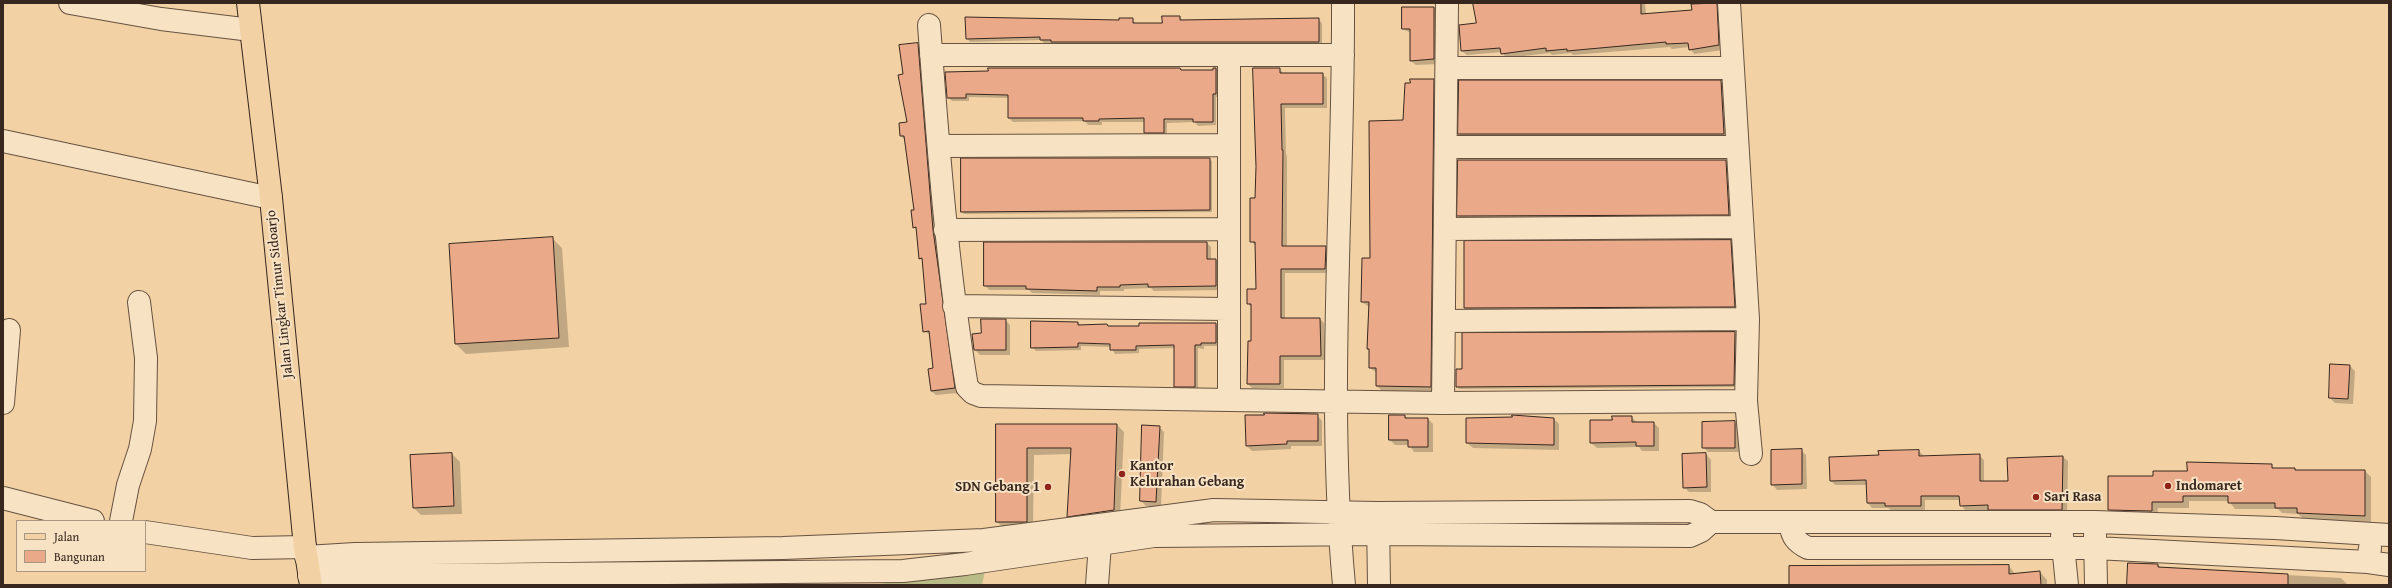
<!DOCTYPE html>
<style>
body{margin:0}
#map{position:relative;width:2392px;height:588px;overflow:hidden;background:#f2d2a4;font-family:"Gentium Book Plus",serif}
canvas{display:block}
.frame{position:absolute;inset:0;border:4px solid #37271e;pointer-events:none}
.legend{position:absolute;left:16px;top:520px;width:130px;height:52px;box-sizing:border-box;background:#f7e2c4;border:1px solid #aa9782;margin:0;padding:5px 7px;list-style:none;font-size:12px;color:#37271e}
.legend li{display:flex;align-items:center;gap:8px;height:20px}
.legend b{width:20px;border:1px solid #aa9782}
</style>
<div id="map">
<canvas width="2392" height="588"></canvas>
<div class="frame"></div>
<ul class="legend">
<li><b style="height:5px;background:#f2d2a4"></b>Jalan</li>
<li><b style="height:11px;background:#eaa989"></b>Bangunan</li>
</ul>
</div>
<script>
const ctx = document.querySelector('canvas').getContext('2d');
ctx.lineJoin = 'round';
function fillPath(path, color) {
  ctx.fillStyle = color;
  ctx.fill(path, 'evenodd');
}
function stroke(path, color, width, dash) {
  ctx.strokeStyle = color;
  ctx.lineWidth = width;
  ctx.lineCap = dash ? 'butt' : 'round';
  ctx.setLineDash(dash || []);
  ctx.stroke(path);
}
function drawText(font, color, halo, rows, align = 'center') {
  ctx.font = font + ' "Gentium Book Plus",serif';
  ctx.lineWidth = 4;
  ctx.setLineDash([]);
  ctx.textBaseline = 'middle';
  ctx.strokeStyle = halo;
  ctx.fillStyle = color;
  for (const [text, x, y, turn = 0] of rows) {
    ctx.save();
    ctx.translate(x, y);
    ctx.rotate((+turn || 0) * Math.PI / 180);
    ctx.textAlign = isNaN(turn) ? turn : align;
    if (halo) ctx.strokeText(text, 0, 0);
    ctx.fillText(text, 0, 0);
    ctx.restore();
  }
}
fillPath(new Path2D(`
 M 985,571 L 982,585 L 835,585 L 879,584 Z`), '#b9bc86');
fillPath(new Path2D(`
 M 1474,3 L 1645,3 L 1646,15 L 1692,11 L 1691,3 L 1724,3 L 1723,50 L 1694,54 L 1689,47 L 1672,49 L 1670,47 L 1573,55 L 1571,53 L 1552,55 L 1550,53 L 1506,58 L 1502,52 L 1467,55 L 1462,51 L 1477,24 Z
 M 1403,8 L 1434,8 L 1439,12 L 1438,64 L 1416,65 L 1411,61 L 1411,33 L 1403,29 Z
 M 1180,17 L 1183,21 L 1319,20 L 1322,23 L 1322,45 L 1055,45 L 1053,43 L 1044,43 L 1041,40 L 970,42 L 967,38 L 1132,19 L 1136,24 L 1163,24 Z
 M 917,44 L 922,48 L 958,393 L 936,395 L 931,391 L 935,369 L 930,335 L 924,331 L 927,305 L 923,261 L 920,258 L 917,230 L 914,227 L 915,211 L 906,141 L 901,136 L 908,123 L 904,75 Z
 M 1180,68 L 1183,71 L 1214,71 L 1216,68 L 1220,72 L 1220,97 L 1216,97 L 1216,125 L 1198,126 L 1195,122 L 1167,123 L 1167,136 L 1149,136 L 1145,132 L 1145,122 L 1102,122 L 1102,125 L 1088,125 L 1085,121 L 1013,122 L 1009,118 L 1009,98 L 969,97 L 969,101 L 952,101 L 948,97 L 946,73 Z
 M 1279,68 L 1284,74 L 1322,74 L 1327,78 L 1327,108 L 1285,108 L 1286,154 L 1287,156 L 1287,247 L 1325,247 L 1330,251 L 1329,273 L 1285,273 L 1285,319 L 1320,319 L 1324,323 L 1325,360 L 1284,360 L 1284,388 L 1252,388 L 1248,384 L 1249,342 L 1252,342 L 1252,308 L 1248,303 L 1257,290 L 1256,246 L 1251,241 Z
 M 1433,80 L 1438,85 L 1435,391 L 1382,391 L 1377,386 L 1377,373 L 1370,368 L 1370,351 L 1368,349 L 1369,307 L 1362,302 L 1362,281 L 1371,259 L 1411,84 Z
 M 1460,82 L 1721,82 L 1723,84 L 1726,137 L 1462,137 L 1459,134 Z
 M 1209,159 L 1212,161 L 1212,212 L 964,214 L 962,211 Z
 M 1459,160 L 1725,160 L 1728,163 L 1731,217 L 1461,218 L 1458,216 Z
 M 552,238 L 562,248 L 569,347 L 466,354 L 456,344 L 450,245 Z
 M 1730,241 L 1733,243 L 1737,309 L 1467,310 L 1465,308 Z
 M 985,243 L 1207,243 L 1211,247 L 1211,260 L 1216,260 L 1220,264 L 1220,290 L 1154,291 L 1151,288 L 1124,289 L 1124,291 L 1100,291 L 1100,295 L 1032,293 L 1029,290 L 989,290 L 985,285 Z
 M 1005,320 L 1010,325 L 1010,355 L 980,355 L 975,350 L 982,334 Z
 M 1032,322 L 1078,323 L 1081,325 L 1107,325 L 1109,327 L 1140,327 L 1140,324 L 1216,324 L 1220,328 L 1220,346 L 1204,346 L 1204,349 L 1198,348 L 1198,390 L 1179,390 L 1175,386 L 1175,348 L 1139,349 L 1139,353 L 1115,354 L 1111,347 L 1081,346 L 1081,350 L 1036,351 L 1032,347 Z
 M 1735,333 L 1737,335 L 1736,387 L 1459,389 L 1457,386 L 1463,370 Z
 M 2350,366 L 2355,371 L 2353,404 L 2335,403 L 2330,398 Z
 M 1317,415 L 1322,421 L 1322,446 L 1291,446 L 1291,449 L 1252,451 L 1247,446 Z
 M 1405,416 L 1408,419 L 1428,419 L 1433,424 L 1433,452 L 1414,452 L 1409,445 L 1395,445 L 1390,440 Z
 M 1530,416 L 1533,419 L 1554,419 L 1559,424 L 1559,450 L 1473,448 L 1467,443 L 1467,419 Z
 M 1631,417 L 1637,422 L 1654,423 L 1659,428 L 1659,451 L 1642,451 L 1639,447 L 1597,448 L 1591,443 L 1613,421 Z
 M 1734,422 L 1740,427 L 1739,452 L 1708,452 L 1703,447 Z
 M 997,425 L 1117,425 L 1124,432 L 1120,517 L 1075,523 L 1068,516 L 1072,454 L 1034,455 L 1033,528 L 1004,528 L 997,522 Z
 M 1159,427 L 1164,432 L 1161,507 L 1146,506 L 1141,501 Z
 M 1801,450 L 1806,455 L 1807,489 L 1777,490 L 1772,484 Z
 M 1919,451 L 1924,456 L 1979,455 L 1984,460 L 1984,482 L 2009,482 L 2063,457 L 2068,461 L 2067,514 L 1993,514 L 1989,510 L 1965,510 L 1961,505 L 1960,500 L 1925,500 L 1925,510 L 1891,510 L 1888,508 L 1872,508 L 1868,503 L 1867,485 L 1835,485 L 1831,481 L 1880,456 Z
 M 452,454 L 460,462 L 462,514 L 421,515 L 414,508 Z
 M 1706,454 L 1711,460 L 1711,492 L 1689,492 L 1684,487 Z
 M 2271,465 L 2275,469 L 2294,469 L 2296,471 L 2365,471 L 2371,477 L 2371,522 L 2304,519 L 2298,514 L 2282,513 L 2278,509 L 2235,509 L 2229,501 L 2189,501 L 2189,508 L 2158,508 L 2157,517 L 2115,516 L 2109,510 L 2154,477 Z
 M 2158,565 L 2161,568 L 2341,578 L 2348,585 L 2128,585 Z
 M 2009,566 L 2016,575 L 2040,572 L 2047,580 L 2047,585 L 1790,585 Z`), '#0003');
const building = new Path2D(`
 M 1473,3 L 1641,3 L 1641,14 L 1692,10 L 1691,4 L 1717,3 L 1719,45 L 1689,50 L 1688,43 L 1666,44 L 1666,42 L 1567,51 L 1567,49 L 1546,51 L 1546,48 L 1501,54 L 1500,48 L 1461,51 L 1459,25 L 1476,23 Z
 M 1402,7 L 1434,7 L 1434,59 L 1410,61 L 1410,29 L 1402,29 Z
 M 1162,16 L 1180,16 L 1180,20 L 1319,18 L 1319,42 L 1051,42 L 1051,40 L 1040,40 L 1040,37 L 966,39 L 965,17 L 1119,20 L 1119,18 L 1133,18 L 1133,23 L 1162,23 Z
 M 918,43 L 933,230 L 955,388 L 931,391 L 928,369 L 933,368 L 929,331 L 923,332 L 920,304 L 926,304 L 922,258 L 919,259 L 916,227 L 913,228 L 911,210 L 914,210 L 904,136 L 900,136 L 899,123 L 907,122 L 898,75 L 903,74 L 899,45 Z
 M 988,68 L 1180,68 L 1181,70 L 1213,70 L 1213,68 L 1216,68 L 1216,94 L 1213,94 L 1213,122 L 1193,122 L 1193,119 L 1164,119 L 1164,133 L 1144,133 L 1144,118 L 1099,119 L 1099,121 L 1083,121 L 1083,118 L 1008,118 L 1008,95 L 966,94 L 966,98 L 947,98 L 945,72 L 988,71 Z
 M 1253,68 L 1280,68 L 1280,73 L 1323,73 L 1323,104 L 1281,104 L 1282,150 L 1283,150 L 1282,246 L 1326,246 L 1325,269 L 1281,269 L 1281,318 L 1320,318 L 1321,356 L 1280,356 L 1280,384 L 1247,384 L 1248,341 L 1251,341 L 1251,304 L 1247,304 L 1247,289 L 1256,289 L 1255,242 L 1250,242 L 1250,198 L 1255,198 L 1256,167 Z
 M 1410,79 L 1434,79 L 1431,387 L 1376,386 L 1376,368 L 1369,368 L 1369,349 L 1367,349 L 1369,302 L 1361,302 L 1362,258 L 1370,258 L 1369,121 L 1403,120 L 1405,83 L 1410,83 Z
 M 1459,80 L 1721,80 L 1724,134 L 1458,134 Z
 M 961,158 L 1210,158 L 1210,210 L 961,212 Z
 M 1458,160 L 1726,160 L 1729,215 L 1457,216 Z
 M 553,237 L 559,338 L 455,344 L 449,244 Z
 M 1731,240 L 1735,307 L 1464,308 L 1464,241 Z
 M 984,242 L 1207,242 L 1207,259 L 1216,259 L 1216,286 L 1148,287 L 1148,284 L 1120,285 L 1120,287 L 1097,287 L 1097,291 L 1026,289 L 1026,286 L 984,286 Z
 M 981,319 L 1006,319 L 1006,350 L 974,350 L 972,334 L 981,333 Z
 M 1031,321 L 1078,322 L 1078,325 L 1107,324 L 1108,326 L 1139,326 L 1139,323 L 1216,323 L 1216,343 L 1201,343 L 1201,345 L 1195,345 L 1195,387 L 1174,387 L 1174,345 L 1136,346 L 1136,350 L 1110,350 L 1110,344 L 1078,343 L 1078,347 L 1031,348 Z
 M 1735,332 L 1734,385 L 1456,387 L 1456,369 L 1462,369 L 1462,333 Z
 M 2330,364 L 2350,365 L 2348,399 L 2329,398 Z
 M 1264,413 L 1318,414 L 1318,441 L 1287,441 L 1287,444 L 1246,446 L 1245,415 L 1264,415 Z
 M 1389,415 L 1405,415 L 1405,418 L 1428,418 L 1428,447 L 1408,447 L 1408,440 L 1389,440 Z
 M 1512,415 L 1554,418 L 1554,445 L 1466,443 L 1466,418 L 1512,417 Z
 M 1612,416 L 1632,416 L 1632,422 L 1654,422 L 1654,446 L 1636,446 L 1636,442 L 1590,443 L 1590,420 L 1612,420 Z
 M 1735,421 L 1735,448 L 1702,448 L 1702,422 Z
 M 996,424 L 1117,424 L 1114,510 L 1067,517 L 1071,448 L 1027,448 L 1027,522 L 996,522 Z
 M 1142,425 L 1160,426 L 1156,502 L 1140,501 Z
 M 1802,449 L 1802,484 L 1771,485 L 1771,450 Z
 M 1919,450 L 1919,456 L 1980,454 L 1980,481 L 2008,481 L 2007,458 L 2063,456 L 2062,510 L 1988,510 L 1988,505 L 1960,506 L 1959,496 L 1921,496 L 1921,506 L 1885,506 L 1885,503 L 1867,503 L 1866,480 L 1830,481 L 1829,457 L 1879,455 L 1878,451 Z
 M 452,453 L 454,506 L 413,508 L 410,455 Z
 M 1706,453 L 1707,487 L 1683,488 L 1682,454 Z
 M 2187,462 L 2272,464 L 2272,468 L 2295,468 L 2295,470 L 2365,470 L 2365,516 L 2297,513 L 2297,508 L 2275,508 L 2275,503 L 2228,503 L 2228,496 L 2183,496 L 2183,502 L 2152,502 L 2152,511 L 2108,510 L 2108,476 L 2153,476 L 2153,471 L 2187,471 Z
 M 2128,563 L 2158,564 L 2158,567 L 2288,574 L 2288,585 L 2127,585 Z
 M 2009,565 L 2009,574 L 2040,571 L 2041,585 L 1789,585 L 1789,566 Z`);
fillPath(building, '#eaa989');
stroke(building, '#37271e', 1);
const minor = new Path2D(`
 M 70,3 L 161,19 L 251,30
 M 1343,3 C 1344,197 1326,392 1344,585
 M 1729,3 L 1748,319 L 1746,401 L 1751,454
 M 929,25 C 938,146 947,267 967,387 L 973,393 L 981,396 L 1229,400
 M 931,55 L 1343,55
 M 1229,56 L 1229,400 L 1443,403 L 1746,401
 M 1447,68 L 1732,68
 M 3,141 L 271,198
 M 939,146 L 1228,145
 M 1447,147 L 1736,147
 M 1445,229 L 1742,227
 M 945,230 L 1228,229
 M 954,306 L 1228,309
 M 1444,321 L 1748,319
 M 3,403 L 9,330
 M 1443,403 L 1447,3
 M 3,498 L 93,521
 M 1378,520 L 1379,585
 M 121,521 L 128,485 L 140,449 L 145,421 L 146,358 L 139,302
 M 1790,523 C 1792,537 1796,542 1808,548 L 2095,548 L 2368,562
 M 145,532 L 252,548 L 305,547
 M 2095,534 L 2096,585
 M 2062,535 L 2067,585
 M 2370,548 L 2368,562 L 2389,565
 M 306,557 L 355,554 L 783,548 L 984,540 L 1214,510 L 1378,513 L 1690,511 L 1700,514 L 1711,522 L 2095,522 L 2275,528 L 2389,535
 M 309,576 L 903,571 L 965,564 L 1154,536 L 1377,534 L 1690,536 L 1701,531 L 1711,522
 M 1097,585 L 1101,530`);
const major = new Path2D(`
 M 248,3 L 271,198 L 305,547 L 311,585`);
stroke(minor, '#665240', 24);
stroke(major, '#37271e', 24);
stroke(minor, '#f7e2c4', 22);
stroke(major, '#f2d2a4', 22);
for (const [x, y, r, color] of [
 [1122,474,4,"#8f2418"],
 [2168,486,4,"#8f2418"],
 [1048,487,4,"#8f2418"],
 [2036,497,4,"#8f2418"]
]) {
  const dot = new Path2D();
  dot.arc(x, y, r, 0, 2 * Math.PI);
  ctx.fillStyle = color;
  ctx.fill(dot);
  stroke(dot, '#f7e2c4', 1.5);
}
drawText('14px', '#37271e', '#f7e2c4', [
 ["Jalan Lingkar Timur Sidoarjo",280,294,-96]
]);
drawText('bold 14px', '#37271e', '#f7e2c4', [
 ["Kantor",1130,466],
 ["Kelurahan Gebang",1130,482],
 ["Indomaret",2176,486],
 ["SDN Gebang 1",1040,487,"right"],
 ["Sari Rasa",2044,497]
], 'left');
</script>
